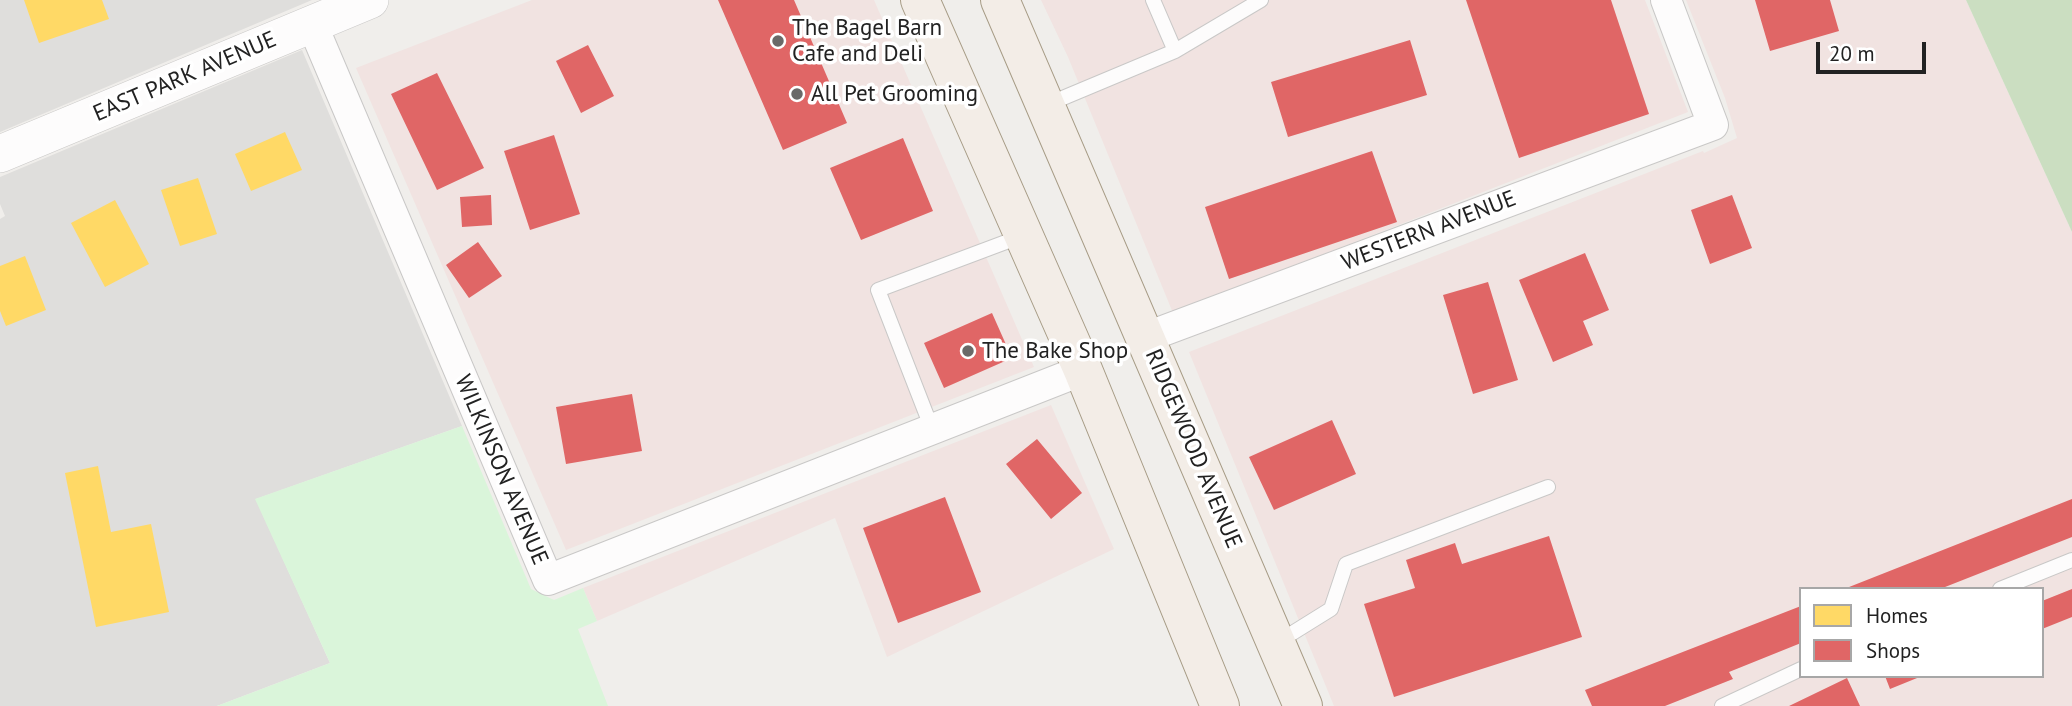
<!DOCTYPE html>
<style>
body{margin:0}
#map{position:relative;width:2072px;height:706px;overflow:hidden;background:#f0eeeb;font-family:"PT Sans",sans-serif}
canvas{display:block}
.legend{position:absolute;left:1799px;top:587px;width:245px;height:91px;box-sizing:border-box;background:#fff;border:2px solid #a7a7a7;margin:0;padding:9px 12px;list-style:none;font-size:21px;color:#222}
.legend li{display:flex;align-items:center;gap:14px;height:35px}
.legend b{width:35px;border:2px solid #a7a7a7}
.scale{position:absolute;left:1816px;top:42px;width:110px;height:32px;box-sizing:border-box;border:4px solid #222;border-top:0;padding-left:9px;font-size:21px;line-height:24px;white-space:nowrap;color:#222;-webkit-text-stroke:5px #fff;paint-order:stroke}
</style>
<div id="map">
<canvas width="2072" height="706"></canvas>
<ul class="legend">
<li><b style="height:19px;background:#ffd966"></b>Homes</li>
<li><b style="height:19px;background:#e06666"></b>Shops</li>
</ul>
<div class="scale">20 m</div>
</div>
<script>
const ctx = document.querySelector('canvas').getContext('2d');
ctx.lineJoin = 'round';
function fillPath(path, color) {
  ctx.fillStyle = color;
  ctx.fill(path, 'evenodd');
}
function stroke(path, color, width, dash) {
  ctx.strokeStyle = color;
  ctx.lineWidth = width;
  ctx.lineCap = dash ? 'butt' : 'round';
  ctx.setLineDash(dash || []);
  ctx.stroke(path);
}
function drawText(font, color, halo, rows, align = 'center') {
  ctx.font = font + ' "PT Sans",sans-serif';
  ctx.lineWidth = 7;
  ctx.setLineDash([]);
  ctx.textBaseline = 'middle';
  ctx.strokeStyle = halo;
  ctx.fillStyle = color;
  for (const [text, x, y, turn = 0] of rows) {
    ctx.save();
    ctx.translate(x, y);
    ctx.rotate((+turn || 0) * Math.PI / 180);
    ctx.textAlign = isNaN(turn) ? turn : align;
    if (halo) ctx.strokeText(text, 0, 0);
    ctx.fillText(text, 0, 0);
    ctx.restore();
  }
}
fillPath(new Path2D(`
 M 0,0 L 312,0 L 0,132 Z
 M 302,50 L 462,426 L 256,499 L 330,663 L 217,706 L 0,706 L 0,219 L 5,216 L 0,204 L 0,177 Z`), '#dfdedc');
fillPath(new Path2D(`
 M 532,0 L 874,0 L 1034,367 L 566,550 L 356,68 Z
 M 1041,0 L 1645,0 L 1688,112 L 1173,313 L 1068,57 Z
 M 1686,0 L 1966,0 L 2072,232 L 2072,706 L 1334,706 L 1189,352 L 1703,151 L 1704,153 L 1737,138 L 1725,98 ZM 1801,589 L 2042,589 L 2042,676 L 1801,676 Z
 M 1051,405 L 1114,549 L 887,657 L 835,518 L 597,621 L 583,588 Z`), '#f1e3e1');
fillPath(new Path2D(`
 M 1966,0 L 2072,0 L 2072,232 Z`), '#cbdec1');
fillPath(new Path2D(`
 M 462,426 L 531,589 L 554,600 L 583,588 L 597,621 L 578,629 L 608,706 L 217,706 L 330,663 L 255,499 Z`), '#daf5da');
fillPath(new Path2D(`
 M 24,0 L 102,0 L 109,19 L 39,43 Z
 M 285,132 L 302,170 L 251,191 L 235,154 Z
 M 198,178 L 217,234 L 180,246 L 161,190 Z
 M 115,200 L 149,264 L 105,287 L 71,223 Z
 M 25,256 L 46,310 L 6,326 L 0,311 L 0,266 Z
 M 98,466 L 111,532 L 151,524 L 169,612 L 96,627 L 65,473 Z`), '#ffd966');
fillPath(new Path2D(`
 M 718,0 L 794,0 L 847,123 L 783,150 Z
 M 1466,0 L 1611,0 L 1649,114 L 1519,158 Z
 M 1755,0 L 1830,0 L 1839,31 L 1770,51 Z
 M 1410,40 L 1427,95 L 1288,137 L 1271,82 Z
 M 588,45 L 614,96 L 581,113 L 556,61 Z
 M 437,73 L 484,168 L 437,190 L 391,94 Z
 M 554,135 L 580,214 L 530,230 L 504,151 Z
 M 903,138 L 933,211 L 861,240 L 830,168 Z
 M 1372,151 L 1397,222 L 1229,279 L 1205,207 Z
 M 491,195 L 492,225 L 462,227 L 460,197 Z
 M 1732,195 L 1752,248 L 1710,264 L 1691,210 Z
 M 478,242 L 502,276 L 469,298 L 446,265 Z
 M 1585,253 L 1609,310 L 1583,321 L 1593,345 L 1553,362 L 1519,280 Z
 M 1488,282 L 1518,380 L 1473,394 L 1443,295 Z
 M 992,313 L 1012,358 L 944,388 L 924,343 Z
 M 632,394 L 642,451 L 566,464 L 556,407 Z
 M 1332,420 L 1356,474 L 1274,510 L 1249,457 Z
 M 1037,439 L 1082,493 L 1051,519 L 1006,464 Z
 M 945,497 L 981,592 L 898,623 L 863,528 Z
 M 2072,499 L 2072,537 L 1940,589 L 1844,589 Z
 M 1549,536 L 1582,637 L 1394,697 L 1364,604 L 1415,588 L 1406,560 L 1455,543 L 1462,564 Z
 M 2072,589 L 2072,617 L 2042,629 L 2042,601 Z
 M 1801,606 L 1801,643 L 1729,672 L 1733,679 L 1665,706 L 1592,706 L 1585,690 Z
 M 1885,676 L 1922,676 L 1890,689 Z
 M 1847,678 L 1860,706 L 1789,706 Z`), '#e06666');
const service = new Path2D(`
 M 1153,0 L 1175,51
 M 1046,105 L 1175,51 L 1261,0
 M 932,429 L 878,290 L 1022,236
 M 2000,589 L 2072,560
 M 1278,642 L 1331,609 L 1346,564 L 1548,487
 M 1722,706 L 1801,669`);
const minor = new Path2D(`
 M 312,24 L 548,580 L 1083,370
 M 1144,338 L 1713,125 L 1666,0`);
const tertiary = new Path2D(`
 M 0,154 L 370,0`);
const primary = new Path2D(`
 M 920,0 L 1083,370 L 1220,706
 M 1000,0 L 1303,706`);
stroke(service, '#c9c8c7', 16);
stroke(minor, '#c9c8c7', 32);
stroke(tertiary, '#c9c8c7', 38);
stroke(primary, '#a79c86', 40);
stroke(service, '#fdfcfc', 14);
stroke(minor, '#fdfcfc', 30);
stroke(tertiary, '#fdfcfc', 37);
stroke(primary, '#f3ede7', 38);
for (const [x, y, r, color] of [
 [778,41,7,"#6a6968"],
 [797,94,7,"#6a6968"],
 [968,351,7,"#6a6968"]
]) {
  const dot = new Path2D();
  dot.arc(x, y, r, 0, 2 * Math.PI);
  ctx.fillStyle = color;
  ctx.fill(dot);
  stroke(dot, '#fff', 2.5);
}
drawText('23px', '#222', '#fff', [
 ["The Bagel Barn",792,28],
 ["Cafe and Deli",792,54],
 ["All Pet Grooming",811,94],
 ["The Bake Shop",982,351]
], 'left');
drawText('23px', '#222', '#fff', [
 ["EAST PARK AVENUE",185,77,-23],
 ["WESTERN AVENUE",1429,231,-21],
 ["RIDGEWOOD AVENUE",1193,449,67],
 ["WILKINSON AVENUE",501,470,67]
]);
</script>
